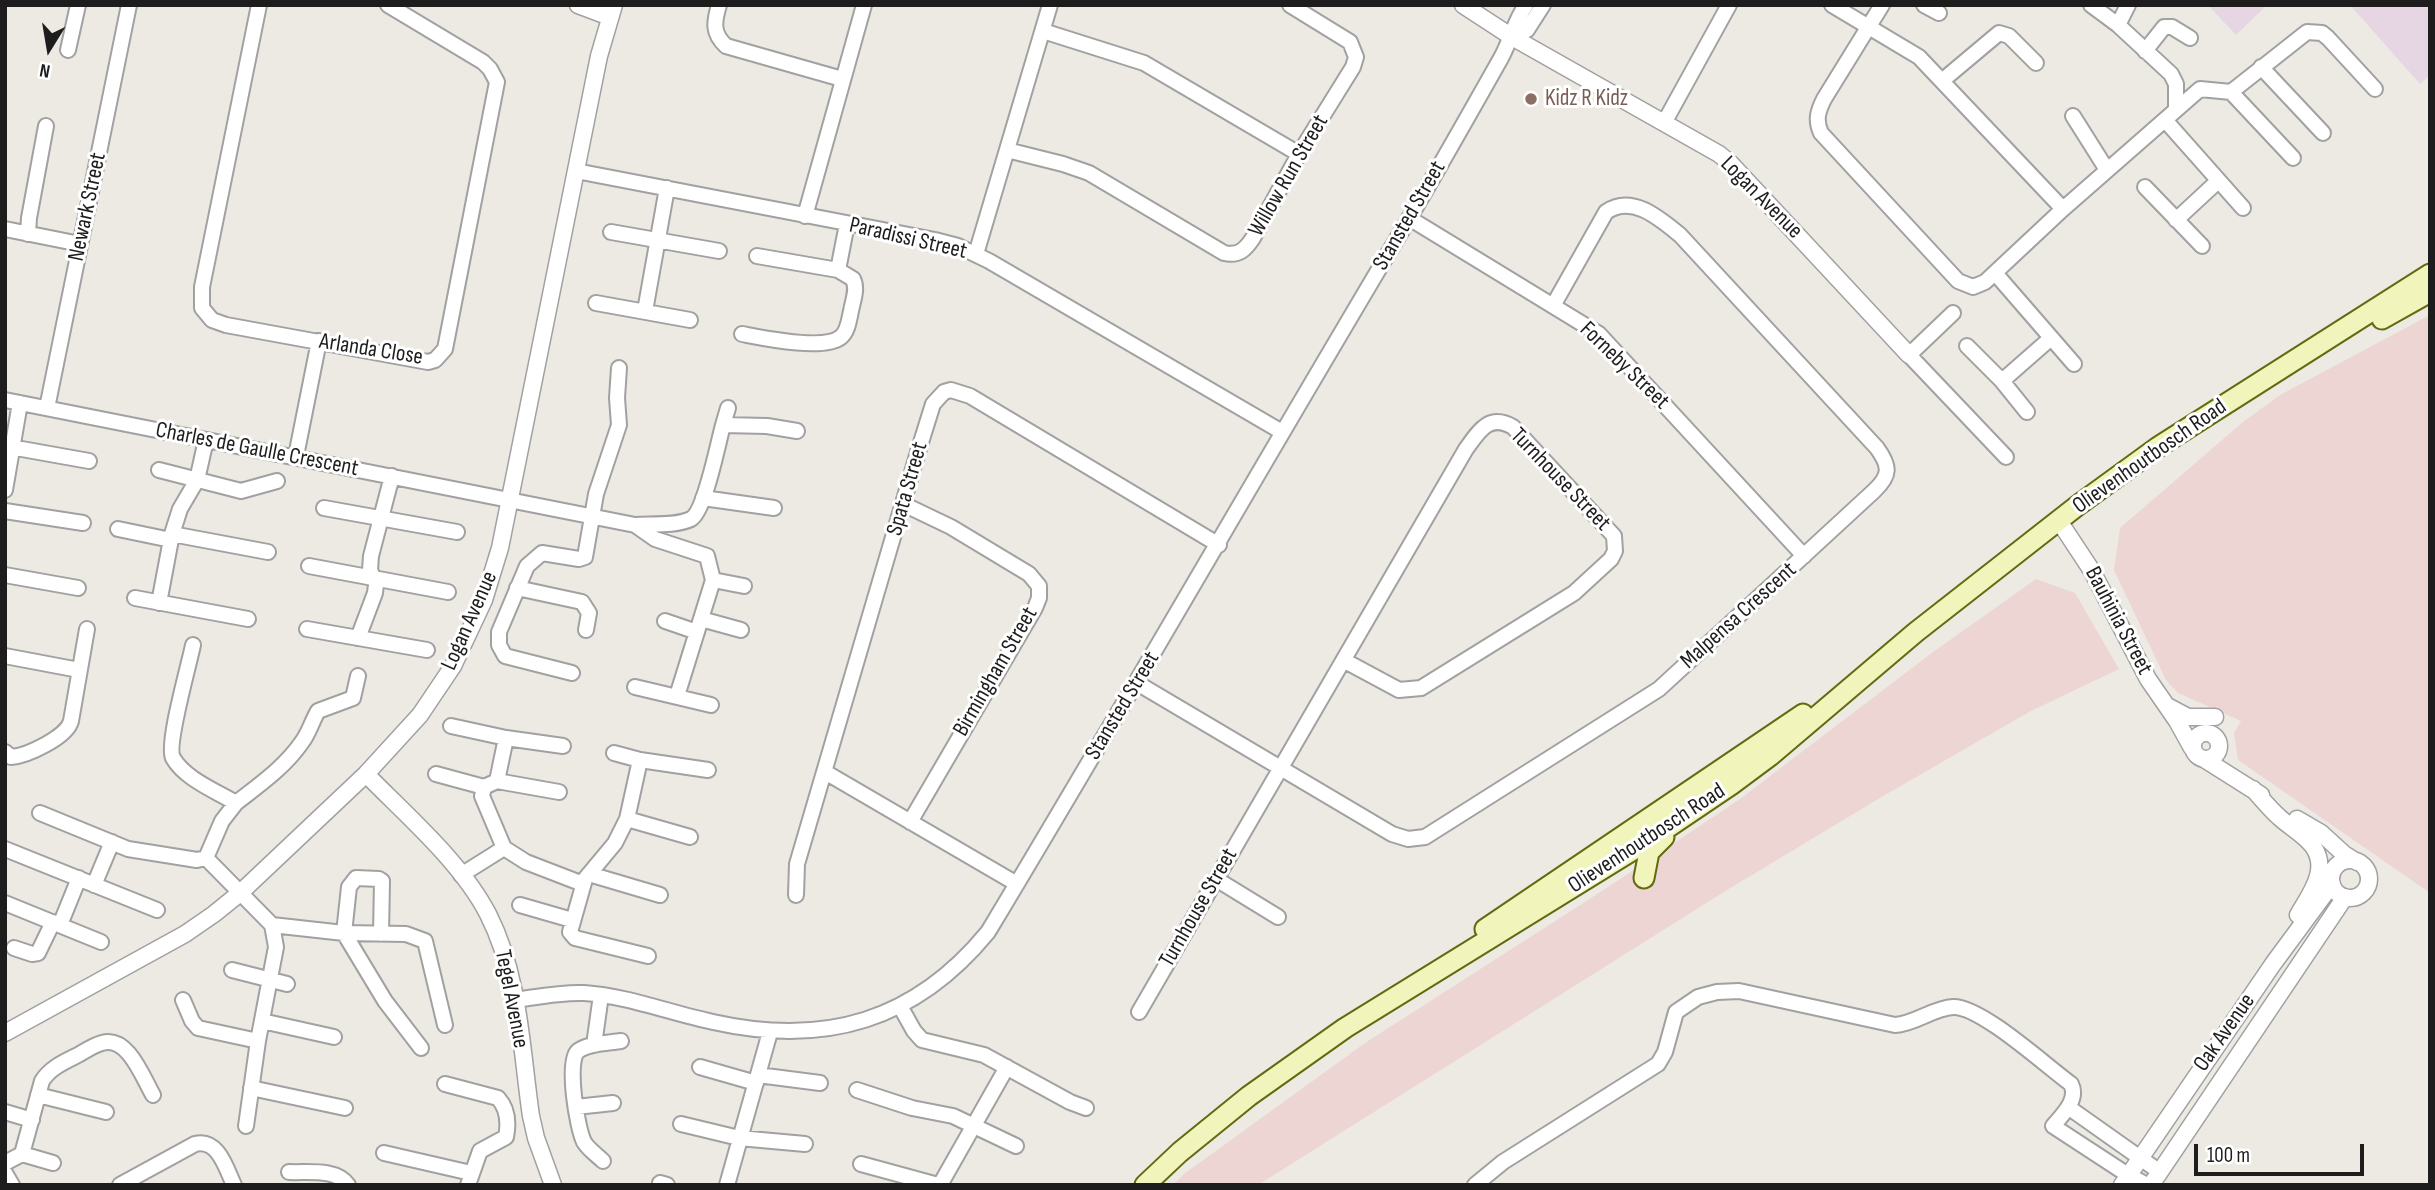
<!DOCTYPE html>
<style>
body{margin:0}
#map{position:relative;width:2435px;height:1190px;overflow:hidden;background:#edeae4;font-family:"Sofia Sans Condensed",sans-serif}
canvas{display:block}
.frame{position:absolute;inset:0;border:7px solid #1d1d1d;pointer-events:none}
.north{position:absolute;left:14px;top:14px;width:70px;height:70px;-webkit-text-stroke:5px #fff;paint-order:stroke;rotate:191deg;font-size:19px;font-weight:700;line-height:28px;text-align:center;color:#1d1d1d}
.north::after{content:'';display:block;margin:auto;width:24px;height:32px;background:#1d1d1d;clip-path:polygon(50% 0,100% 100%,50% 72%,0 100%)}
.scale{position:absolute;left:2194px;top:1144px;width:170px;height:32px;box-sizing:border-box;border:4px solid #1d1d1d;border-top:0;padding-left:9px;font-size:21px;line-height:24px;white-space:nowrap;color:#1d1d1d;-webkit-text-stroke:5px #fff;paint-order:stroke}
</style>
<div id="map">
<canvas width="2435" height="1190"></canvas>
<div class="frame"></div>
<div class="north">N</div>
<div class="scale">100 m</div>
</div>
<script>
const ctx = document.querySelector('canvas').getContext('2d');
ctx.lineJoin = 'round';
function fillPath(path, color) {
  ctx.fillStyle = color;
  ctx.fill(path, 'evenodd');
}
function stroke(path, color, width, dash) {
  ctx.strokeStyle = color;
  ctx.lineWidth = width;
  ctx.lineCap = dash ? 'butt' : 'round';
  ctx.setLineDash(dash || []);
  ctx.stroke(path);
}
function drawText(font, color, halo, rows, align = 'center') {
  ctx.font = font + ' "Sofia Sans Condensed",sans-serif';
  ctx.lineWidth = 6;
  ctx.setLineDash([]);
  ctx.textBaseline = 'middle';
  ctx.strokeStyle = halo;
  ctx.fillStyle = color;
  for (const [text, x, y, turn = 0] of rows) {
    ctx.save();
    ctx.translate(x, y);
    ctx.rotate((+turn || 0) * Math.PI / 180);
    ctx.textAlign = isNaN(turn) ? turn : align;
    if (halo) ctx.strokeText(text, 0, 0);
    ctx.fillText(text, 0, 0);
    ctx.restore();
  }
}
fillPath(new Path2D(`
 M 2430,315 L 2430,893 L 2238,760 L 2234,733 L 2241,721 L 2178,693 L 2166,680 L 2114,570 L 2120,528 L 2243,422 L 2280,395 Z
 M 2036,579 L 2075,593 L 2119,669 L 2029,712 L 1885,795 L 1727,890 L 1258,1185 L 1173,1185 L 1184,1174 L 1365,1043 L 1605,889 L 1740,799 L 1933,652 Z`), '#edd5d4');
fillPath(new Path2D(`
 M 2208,5 L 2267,5 L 2236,35 Z
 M 2350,5 L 2430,5 L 2430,75 L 2420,84 Z`), '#e6d6e3');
const minor = new Path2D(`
 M 259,5 L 202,287 L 202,308 L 212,320 L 226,325 L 428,362 L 435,360 L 445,349 L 497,82 L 490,69 L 483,62 L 388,5
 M 719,5 C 714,22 712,33 726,46 L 842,79
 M 1832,5 L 1919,57 L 2063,209
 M 1882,5 L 1824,99 C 1818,111 1815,120 1821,133 L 1958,281 L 1973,287 L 1985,282 L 2063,209 L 2200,89 L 2231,92 L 2307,32 L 2322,33 L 2328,38 L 2375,89
 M 1924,5 L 1939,13
 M 2091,5 L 2118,25
 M 2128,5 L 2118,25 L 2171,74 L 2176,84 L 2176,110
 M 1043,31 L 1144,63 L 1299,154
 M 1512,37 L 1527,30 L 1543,5
 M 68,50 L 78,5
 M 2145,51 L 2164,27 L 2172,27 L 2190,38
 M 2261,67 L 2323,133
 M 1943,80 L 1999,33 L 2009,36 L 2036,63
 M 2231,92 L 2293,158
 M 2073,116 L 2107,170
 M 2165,120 L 2243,208
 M 1664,123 L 1729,5
 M 1007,150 L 1063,164 L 1089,173 L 1224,253 C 1239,256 1245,250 1253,238 L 1299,154 L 1353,67 L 1356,57 L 1350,42 L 1290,5
 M 576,171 L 935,240 L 958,246 L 989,261 L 1282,432
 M 2145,187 L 2202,246
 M 805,216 L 864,5
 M 1409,218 L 1599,334 L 1804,556
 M 2176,220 L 2218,181
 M 5,229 L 80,244
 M 611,232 L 719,251
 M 28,234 L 29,218 L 46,126
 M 976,254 L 1050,5
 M 757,256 L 838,270
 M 1995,273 L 2074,364
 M 596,303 L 690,320
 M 645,311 L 667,188
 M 1953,313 L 1909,355 L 2006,457
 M 742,334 C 763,338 824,351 841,337 C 848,331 849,320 851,311 C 853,300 858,289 853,279 L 838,270 L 847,224
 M 1967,346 L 2002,381
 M 5,400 L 635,525 C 652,524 676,526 691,519 C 705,511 718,443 723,425 L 767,426 L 797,431
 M 47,408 L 129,5
 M 2027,412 L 2002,381 L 2051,338
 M 723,425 L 728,408
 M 5,446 L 89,461
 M 296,456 L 319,341
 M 159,470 L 241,491 L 277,481
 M 5,490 L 20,403
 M 703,498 L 774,508
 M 903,504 L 951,527 L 1029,574 L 1039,586 L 1039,598 L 1035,608 L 910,822
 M 324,508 L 457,532
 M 5,511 L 83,523
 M 635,525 L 655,539 L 707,556 L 713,580 L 709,593 L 677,696
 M 118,529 L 171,540
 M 172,534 L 268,552
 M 309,566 L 448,592
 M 5,575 L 78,588
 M 713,580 L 744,586
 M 517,588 L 582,602 L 589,613 L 586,630
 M 135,598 L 248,619
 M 159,603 L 172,534 L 180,509 L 197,480 L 206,440
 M 701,619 L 741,630
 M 665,621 L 697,632
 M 307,629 L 427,650
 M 358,638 L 375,593 L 376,584 L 370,570 L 371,556 L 392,476
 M 193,645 C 189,665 166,745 173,758 C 185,779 216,791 236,803 C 259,785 285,767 302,742 C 309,733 312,721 318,711 L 353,698 L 358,676
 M 5,656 L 79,670
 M 572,673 L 505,656 L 499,645 L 499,632 L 527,566 L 542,553 L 579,559 L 585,557 L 596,494 L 619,425 L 617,398 L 619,368
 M 1137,683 L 1392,834 L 1408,839 L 1425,837 L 1659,689 L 1874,491 C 1891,475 1890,466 1877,448 L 1680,235 C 1659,218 1632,194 1606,212 L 1554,304
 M 635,687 L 711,705
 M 451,726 L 506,738 L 563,746
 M 5,752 L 11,757 C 27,756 67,737 71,721 L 87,629
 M 614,753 L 640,760 L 708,770
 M 640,760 L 627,819 L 615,843 L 585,879 L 570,932 L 575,938 L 648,956
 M 825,772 L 1017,884
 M 436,774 L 484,787
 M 497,781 L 506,738
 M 559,792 L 497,781 L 484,787 L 482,796 L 504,848 L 526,862 L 583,884
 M 40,813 L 128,849 L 197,860 L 206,858
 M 627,819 L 690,837
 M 5,849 L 157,910
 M 206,858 L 272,925 L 276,947 L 258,1041 L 246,1126
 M 206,858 L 222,821 L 236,803
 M 589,874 L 660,895
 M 461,875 L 504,848
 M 1216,879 L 1278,917
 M 94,885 L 112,842
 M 796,895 L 797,864 L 918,452 L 933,404 L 944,392 L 951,390 L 970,396 L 1219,545
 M 5,903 L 101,942
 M 520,905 L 572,920
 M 60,925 L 79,878
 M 272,925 L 344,933 L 406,934 L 425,941 L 445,1025
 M 381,934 L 382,881 L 379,879 L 356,878 L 349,887 L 344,933 L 385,1001 L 421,1048
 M 14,948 L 32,954 L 38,953 L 53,922
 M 232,970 L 287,984
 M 183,1000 L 192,1021 L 198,1028 L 258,1041
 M 515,1000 C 537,997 561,992 584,993 C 628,996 670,1013 713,1022 C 825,1047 915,1021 988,932 C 1130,696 1266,458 1407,222 C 1439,168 1470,113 1501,58 C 1511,40 1514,22 1526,5
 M 900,1006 L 914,1031 L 922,1040 L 984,1055 L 1070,1102 L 1086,1108
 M 1139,1012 L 1466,449 C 1479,431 1489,413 1513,427 L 1614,536 L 1615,551 L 1611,559 L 1574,593 L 1421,688 L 1399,690 L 1345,661
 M 262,1021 L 334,1037
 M 594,1045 L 601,995
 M 700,1067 L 756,1083
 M 758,1075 L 820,1083
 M 445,1084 L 498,1098 C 508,1109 509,1122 506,1137 L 480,1151 L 468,1185
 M 251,1088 L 345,1108
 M 857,1090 L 912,1108 L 953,1116 L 1016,1146
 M 38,1095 L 106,1112
 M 576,1107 L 613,1103
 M 2068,1107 L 2160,1172
 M 5,1112 L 32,1120
 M 681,1124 L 739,1138 L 805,1144
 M 384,1153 L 471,1173
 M 22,1154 L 53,1163
 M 603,1161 C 597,1155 589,1150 584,1142 C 577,1128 566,1061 578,1051 C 588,1043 608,1043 621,1041
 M 5,1163 L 22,1154 L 42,1081 C 50,1068 64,1062 78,1055 C 85,1051 94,1045 102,1043 C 128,1035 143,1078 153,1095
 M 861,1164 L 938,1185
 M 289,1172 C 307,1173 336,1168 348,1185
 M 5,1173 L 12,1185
 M 660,1183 L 667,1185
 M 120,1185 L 195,1144 C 218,1138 226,1168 234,1185
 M 727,1185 L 770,1032
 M 940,1185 L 1007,1067
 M 1475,1185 L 1503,1162 L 1658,1064 L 1665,1052 L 1676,1012 L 1698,997 L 1717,992 L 1739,991 L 1895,1025 C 1915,1024 1933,1008 1953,1007 C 1981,1006 2046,1066 2071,1084 C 2079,1100 2062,1115 2053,1126 L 2128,1175 L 2147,1185`);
const tertiary = new Path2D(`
 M 578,5 L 610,17
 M 1463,5 L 1512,37 L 1719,154 L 1731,164 L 1909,355
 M 2059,521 L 2092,571 L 2148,679 L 2177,721 L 2192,748
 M 2169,707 L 2188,717 L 2215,717
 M2193 746a13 13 0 1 1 26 0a13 13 0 1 1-26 0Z
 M 2204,759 L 2261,795
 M 366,774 C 407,816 461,862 488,914 C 520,977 521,1048 531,1116 L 536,1138 L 553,1185
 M 2253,789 C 2261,798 2270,809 2279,817 C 2296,833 2323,843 2319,871 C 2317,887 2305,902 2298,915
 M 2297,819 L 2321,833 L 2344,854 L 2357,862
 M2331 879a19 19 0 1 1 38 0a19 19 0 1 1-38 0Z
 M 5,1033 L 185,934 L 214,914 L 240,893 L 366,774 L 420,715 L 453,666 L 484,600 L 500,548 L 599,56 L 614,5
 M 2122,1185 L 2273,964 L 2332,884
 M 2151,1185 L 2345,897`);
const secondary = new Path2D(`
 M 2382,319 L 2430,292
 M 1644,878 L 1649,852 L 1664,837
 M 1485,929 L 1803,714
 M 1145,1185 L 1180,1152 L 1249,1096 L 1345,1028 L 1651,839 L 1731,785 L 1770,756 L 1916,632 L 2077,506 L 2158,447 L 2430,274`);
stroke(minor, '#a1a1a1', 18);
stroke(tertiary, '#a1a1a1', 19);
stroke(secondary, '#616a0e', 23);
stroke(minor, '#fff', 14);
stroke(tertiary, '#fff', 16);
stroke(secondary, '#f1f4bb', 19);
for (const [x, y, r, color] of [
 [1531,99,7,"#8d6e63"]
]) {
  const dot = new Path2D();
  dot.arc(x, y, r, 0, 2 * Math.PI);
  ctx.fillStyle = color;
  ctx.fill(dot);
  stroke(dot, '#fff', 2.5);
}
drawText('23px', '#785e54', '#fff', [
 ["Kidz R Kidz",1545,99]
], 'left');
drawText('23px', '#1d1d1d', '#fff', [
 ["Willow Run Street",1289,176,-60],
 ["Logan Avenue",1761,198,45],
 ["Newark Street",88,207,-78],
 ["Stansted Street",1410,216,-60],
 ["Paradissi Street",908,239,13],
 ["Arlanda Close",371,350,9],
 ["Forneby Street",1624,366,44],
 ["Charles de Gaulle Crescent",257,450,11],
 ["Olievenhoutbosch Road",2150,457,-35],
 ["Turnhouse Street",1560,480,46],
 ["Spata Street",908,489,-74],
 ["Malpensa Crescent",1739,616,-42],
 ["Logan Avenue",470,621,-66],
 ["Bauhinia Street",2118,621,62],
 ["Birmingham Street",996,672,-60],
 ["Stansted Street",1123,706,-59],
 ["Olievenhoutbosch Road",1647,839,-33],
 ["Turnhouse Street",1199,908,-60],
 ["Tegel Avenue",511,999,79],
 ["Oak Avenue",2225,1033,-55]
]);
</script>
